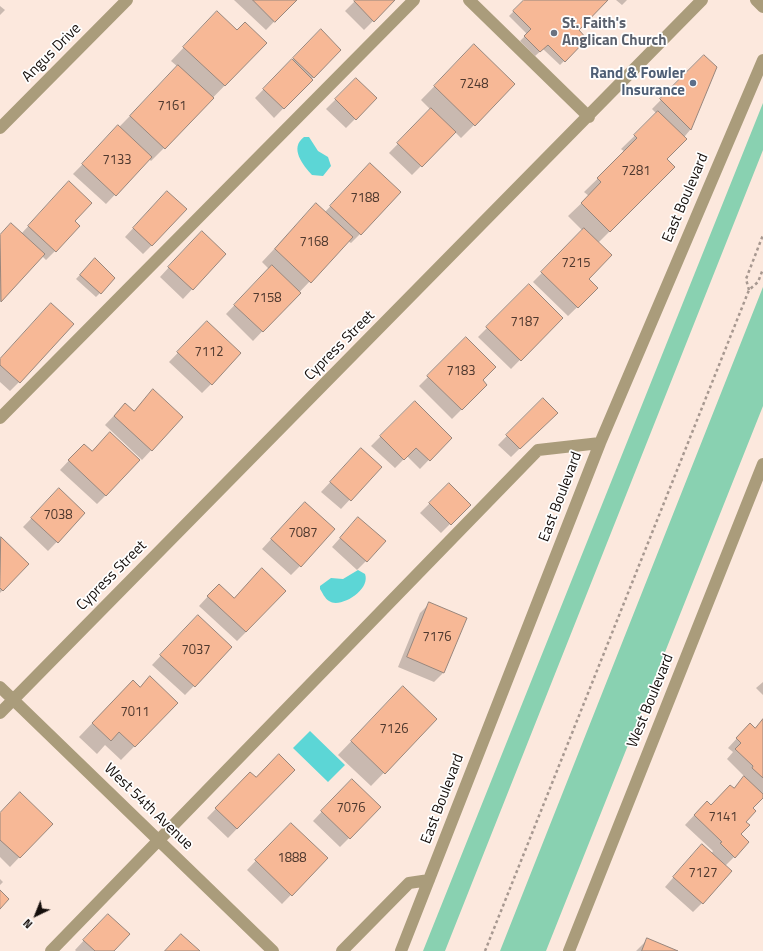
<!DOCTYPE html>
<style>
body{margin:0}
#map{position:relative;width:763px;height:951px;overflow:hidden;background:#fce8dd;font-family:"Titillium Web",sans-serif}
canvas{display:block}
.north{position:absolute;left:16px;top:895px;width:40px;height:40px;-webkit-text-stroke:3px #fff;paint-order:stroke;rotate:223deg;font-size:11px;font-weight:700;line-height:16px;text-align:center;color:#150e0b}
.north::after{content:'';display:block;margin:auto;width:14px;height:18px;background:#150e0b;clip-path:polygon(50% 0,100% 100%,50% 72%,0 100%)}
</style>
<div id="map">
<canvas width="763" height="951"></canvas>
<div class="north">N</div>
</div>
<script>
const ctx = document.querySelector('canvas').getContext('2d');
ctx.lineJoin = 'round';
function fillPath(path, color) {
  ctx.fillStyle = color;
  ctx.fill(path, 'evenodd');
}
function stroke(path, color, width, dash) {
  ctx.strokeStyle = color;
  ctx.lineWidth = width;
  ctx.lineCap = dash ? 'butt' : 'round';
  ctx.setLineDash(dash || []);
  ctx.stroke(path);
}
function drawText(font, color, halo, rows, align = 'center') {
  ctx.font = font + ' "Titillium Web",sans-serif';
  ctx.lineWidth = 3.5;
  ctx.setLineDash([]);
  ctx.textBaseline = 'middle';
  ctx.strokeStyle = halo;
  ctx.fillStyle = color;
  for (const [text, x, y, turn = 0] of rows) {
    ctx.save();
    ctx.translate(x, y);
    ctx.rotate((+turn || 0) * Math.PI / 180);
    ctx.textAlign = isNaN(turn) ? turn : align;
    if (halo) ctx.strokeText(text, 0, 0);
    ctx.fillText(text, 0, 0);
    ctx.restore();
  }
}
fillPath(new Path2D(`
 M 763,103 L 763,150 L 445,951 L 423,951 Z
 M 763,287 L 763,406 L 546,951 L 500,951 Z`), '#89d1b1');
fillPath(new Path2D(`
 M 304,137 L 309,137 L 318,151 L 328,157 L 331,166 L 323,176 L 312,175 C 303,165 289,148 304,137 Z
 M 358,570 L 365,574 C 371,590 340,609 329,601 C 325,599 322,592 320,589 L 320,586 L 331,578 L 343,579 Z
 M 310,731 L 345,765 L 328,782 L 293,748 Z`), '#5cd6d6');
fillPath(new Path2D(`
 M 234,0 L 295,0 L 266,30 Z
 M 356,0 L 394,0 L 364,30 L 345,11 Z
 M 525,0 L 607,0 L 577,30 L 586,39 L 560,65 L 543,49 L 535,56 L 520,41 L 527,34 L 509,16 Z
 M 616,0 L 627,0 L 622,5 Z
 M 0,6 L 5,10 L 0,15 Z
 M 204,26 L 237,31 L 266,43 L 164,148 L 151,161 L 149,159 L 106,204 L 73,174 L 178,67 L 171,61 Z
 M 321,31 L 340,50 L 274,118 L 255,98 Z
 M 704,56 L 716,67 L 690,130 L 666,159 L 674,167 L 598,243 L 588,279 L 597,288 L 568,316 L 533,282 L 583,231 L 568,216 L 589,196 L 584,192 L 625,152 L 621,149 L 657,114 L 652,109 Z
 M 461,59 L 474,125 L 461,138 L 455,132 L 412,175 L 389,153 L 431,110 L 421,100 Z
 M 356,79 L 376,98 L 346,128 L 326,109 Z
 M 361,174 L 360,234 L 351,243 L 348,241 L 253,341 L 226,314 L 269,269 L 262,262 L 303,218 L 325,212 Z
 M 60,192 L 74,221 L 55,251 L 46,260 L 42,256 L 0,302 L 0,236 L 11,225 L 21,234 Z
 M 158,201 L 152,245 L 143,254 L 125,237 Z
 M 193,241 L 225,254 L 183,299 L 160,277 Z
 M 90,264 L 100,293 L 96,297 L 76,279 Z
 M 529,286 L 561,318 L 511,369 L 478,337 Z
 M 198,332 L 211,384 L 202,393 L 169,362 Z
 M 466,339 L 481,380 L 486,385 L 452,419 L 419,386 Z
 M 0,359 L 19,382 L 10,391 L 0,382 Z
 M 543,399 L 556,413 L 511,457 L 498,445 Z
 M 144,400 L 182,417 L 142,460 L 105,425 L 125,404 L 133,412 Z
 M 415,402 L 450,438 L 420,469 L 407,456 L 395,468 L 371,446 Z
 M 361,449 L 380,467 L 341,509 L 321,492 Z
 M 92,452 L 106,495 L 97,504 L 60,470 L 75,454 Z
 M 449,484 L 469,505 L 441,533 L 420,513 Z
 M 50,499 L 84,514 L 48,551 L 23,527 Z
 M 296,512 L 300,566 L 291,575 L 262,549 Z
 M 349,528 L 366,561 L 357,570 L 332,547 Z
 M 0,539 L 28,564 L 0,593 Z
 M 210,594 L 234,599 L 246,632 L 237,641 L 199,606 Z
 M 430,603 L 466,618 L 443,673 L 434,682 L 398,667 L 420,613 Z
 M 189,626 L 231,648 L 185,695 L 152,665 Z
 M 763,682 L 763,695 L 756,688 Z
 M 140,688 L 177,703 L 121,760 L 105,745 L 97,754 L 79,737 L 120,694 Z
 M 390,701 L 436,719 L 371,786 L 338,755 Z
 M 763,720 L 763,796 L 752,808 L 745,822 L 734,857 L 725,866 L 702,903 L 693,912 L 665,887 L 693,855 L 711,854 L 713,851 L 685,825 L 698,811 L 711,806 L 733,789 L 745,777 L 727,759 L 733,752 L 728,748 L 750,724 L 755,729 Z
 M 294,770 L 228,838 L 207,818 L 250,773 L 256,778 Z
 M 343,789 L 380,807 L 340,847 L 313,821 Z
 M 0,814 L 51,824 L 10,867 L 0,857 Z
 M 282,833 L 327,858 L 282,904 L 247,870 Z
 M 0,879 L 3,882 L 0,885 Z
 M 99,924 L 113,951 L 76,951 L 75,950 Z
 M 648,939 L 675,951 L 636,951 Z`), '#0003');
const building = new Path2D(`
 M 253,0 L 297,0 L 275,22 Z
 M 355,0 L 395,0 L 374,22 L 354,1 Z
 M 524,0 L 608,0 L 579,30 L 587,39 L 565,62 L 548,45 L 540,52 L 524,36 L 531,29 L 513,11 Z
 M 217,11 L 237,30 L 245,22 L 267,43 L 225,86 L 183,47 Z
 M 321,29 L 341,50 L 314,78 L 293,58 Z
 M 474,44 L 515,84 L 475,126 L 434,86 Z
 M 704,55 L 717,67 L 691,130 L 660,99 Z
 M 292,59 L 313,80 L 284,109 L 263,89 Z
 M 178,65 L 214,98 L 165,149 L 130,116 Z
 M 356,78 L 377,98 L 356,120 L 335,99 Z
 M 431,108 L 456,132 L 422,167 L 397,143 Z
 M 658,111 L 687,139 L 667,159 L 675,167 L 610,232 L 581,203 L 601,182 L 597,178 L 637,138 L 634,135 Z
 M 118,125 L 152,157 L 116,196 L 82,164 Z
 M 370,163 L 401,192 L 361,235 L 330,206 Z
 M 69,181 L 92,203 L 75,221 L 80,226 L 56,252 L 28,226 Z
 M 167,191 L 187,209 L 152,246 L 133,228 Z
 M 316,203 L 353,237 L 311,283 L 275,249 Z
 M 11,223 L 45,254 L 1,302 L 0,235 Z
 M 584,228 L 612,255 L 589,279 L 598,288 L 578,308 L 541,272 Z
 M 202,231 L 226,254 L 193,290 L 168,267 Z
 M 95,258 L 115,278 L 101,294 L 80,275 Z
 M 272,265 L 301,293 L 263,332 L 234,305 Z
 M 529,284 L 563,318 L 521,361 L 486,327 Z
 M 51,303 L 74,324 L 20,383 L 0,365 L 0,359 Z
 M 207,321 L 241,353 L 212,385 L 177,352 Z
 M 466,337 L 496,367 L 483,380 L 487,385 L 462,410 L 427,376 Z
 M 153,389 L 183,417 L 152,451 L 114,416 L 125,403 L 134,411 Z
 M 543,398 L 558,413 L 520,449 L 506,435 Z
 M 415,401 L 452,438 L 430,461 L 416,448 L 404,460 L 380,436 Z
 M 110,432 L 140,460 L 106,496 L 68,460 L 84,444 L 92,451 Z
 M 361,448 L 382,467 L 351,501 L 330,482 Z
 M 449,483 L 471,505 L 451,525 L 429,503 Z
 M 59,488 L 85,513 L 58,543 L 31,518 Z
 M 305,502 L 335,529 L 301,567 L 271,539 Z
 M 358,517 L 386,541 L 367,562 L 340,538 Z
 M 1,537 L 29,564 L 3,591 L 0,588 Z
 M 262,568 L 286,591 L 246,632 L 207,596 L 219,584 L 234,598 Z
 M 429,602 L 467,618 L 444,673 L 407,657 Z
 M 198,615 L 232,647 L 195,687 L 160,655 Z
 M 150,676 L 178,703 L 135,747 L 119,732 L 111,741 L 92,723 L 133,680 L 140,687 Z
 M 403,686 L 437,719 L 385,774 L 351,741 Z
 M 763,719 L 763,778 L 752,768 L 753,766 L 735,749 L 741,743 L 736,738 L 750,723 L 755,728 Z
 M 279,754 L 295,770 L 237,829 L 215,808 L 250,772 L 256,777 Z
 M 744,776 L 763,794 L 763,798 L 753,808 L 756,811 L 746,822 L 750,825 L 741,834 L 749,842 L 735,858 L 720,843 L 722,842 L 694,815 L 707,801 L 711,805 L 730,785 L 734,788 Z
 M 352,779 L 381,807 L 350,839 L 321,811 Z
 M 20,792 L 53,824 L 20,858 L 0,840 L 0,813 Z
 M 291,823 L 328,858 L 292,896 L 255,860 Z
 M 702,844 L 732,871 L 703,904 L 673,877 Z
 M 0,890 L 9,899 L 0,909 Z
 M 108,914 L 130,934 L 114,951 L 95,951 L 83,940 Z
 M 181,934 L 200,951 L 165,951 Z
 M 647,938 L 678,951 L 642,951 Z`);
fillPath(building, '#f7b896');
stroke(building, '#98867c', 1);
stroke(new Path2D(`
 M 749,290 L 746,279 L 763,235
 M 485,951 L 749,290 L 758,282 L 763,269`), '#a79890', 2.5, [3, 3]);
stroke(new Path2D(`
 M 469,0 L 589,117
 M 756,0 L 763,7
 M 0,128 L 127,0
 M 0,418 L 414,0
 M 0,687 L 273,951
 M 0,713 L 702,0
 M 51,951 L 538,450 L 600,443
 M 342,951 L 409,883 L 429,880
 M 401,951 L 600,443 L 763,60
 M 569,951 L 763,464`), '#aa9c7b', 12);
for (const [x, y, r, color] of [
 [554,33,4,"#6b7280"],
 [693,83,4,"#5c6f8a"]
]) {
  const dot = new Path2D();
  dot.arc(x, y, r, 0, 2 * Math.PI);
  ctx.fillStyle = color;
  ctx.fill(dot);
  stroke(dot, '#fff', 1.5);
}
drawText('13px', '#4e382e', null, [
 ["7248",474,85],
 ["7161",172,107],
 ["7133",117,161],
 ["7281",636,172],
 ["7188",365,199],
 ["7168",314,243],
 ["7215",576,264],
 ["7158",267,299],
 ["7187",525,323],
 ["7112",209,353],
 ["7183",461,372],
 ["7038",58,516],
 ["7087",303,534],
 ["7176",437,638],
 ["7037",196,651],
 ["7011",135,713],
 ["7126",394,730],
 ["7076",351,809],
 ["7141",723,818],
 ["1888",292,859],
 ["7127",703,874]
]);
drawText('bold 15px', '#5b616d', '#fff', [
 ["St. Faith's",562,24],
 ["Anglican Church",562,41]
], 'left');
drawText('15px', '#150e0b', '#fff', [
 ["Angus Drive",52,53,-45],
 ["East Boulevard",686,198,-67],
 ["Cypress Street",340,346,-45],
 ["East Boulevard",561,497,-69],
 ["Cypress Street",112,576,-45],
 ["West Boulevard",651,701,-68],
 ["East Boulevard",443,799,-69],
 ["West 54th Avenue",148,807,44]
]);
drawText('bold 15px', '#4e5e75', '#fff', [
 ["Rand & Fowler",685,74],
 ["Insurance",685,91]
], 'right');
</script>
